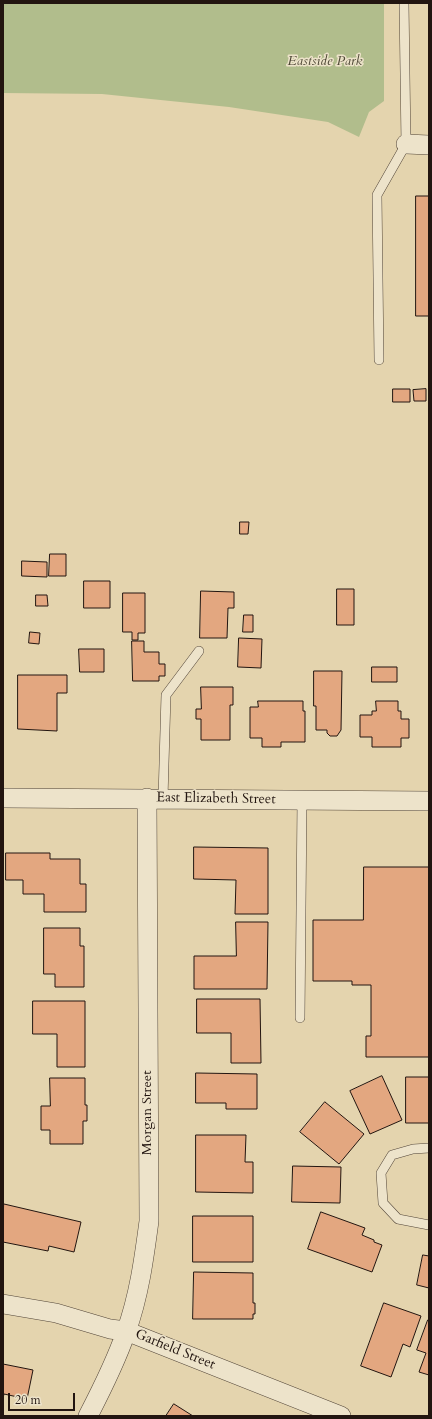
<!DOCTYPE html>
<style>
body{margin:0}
#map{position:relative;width:432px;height:1419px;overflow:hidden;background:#e4d4ae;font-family:Cardo,serif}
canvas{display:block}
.frame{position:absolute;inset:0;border:4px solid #221510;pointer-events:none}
.scale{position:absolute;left:8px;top:1393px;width:67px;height:18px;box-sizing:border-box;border:2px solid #221510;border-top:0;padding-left:5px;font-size:12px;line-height:14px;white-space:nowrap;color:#221510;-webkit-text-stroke:3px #ede3ca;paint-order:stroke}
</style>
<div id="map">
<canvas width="432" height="1419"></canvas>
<div class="frame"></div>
<div class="scale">20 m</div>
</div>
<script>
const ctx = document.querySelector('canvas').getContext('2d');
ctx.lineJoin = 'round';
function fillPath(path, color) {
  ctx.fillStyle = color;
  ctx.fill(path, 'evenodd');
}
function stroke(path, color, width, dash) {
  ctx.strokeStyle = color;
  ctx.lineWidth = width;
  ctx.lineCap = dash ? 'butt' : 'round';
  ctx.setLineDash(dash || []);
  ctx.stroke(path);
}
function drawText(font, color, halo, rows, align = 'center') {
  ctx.font = font + ' Cardo,serif';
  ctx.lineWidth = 3;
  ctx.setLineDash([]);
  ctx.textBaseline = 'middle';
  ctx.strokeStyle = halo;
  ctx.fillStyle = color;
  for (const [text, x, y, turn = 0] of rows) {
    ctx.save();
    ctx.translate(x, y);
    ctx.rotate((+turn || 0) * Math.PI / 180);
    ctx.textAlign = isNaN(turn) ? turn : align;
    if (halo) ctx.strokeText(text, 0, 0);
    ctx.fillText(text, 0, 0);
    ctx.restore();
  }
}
fillPath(new Path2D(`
 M 3,3 L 384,3 L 384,101 L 369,112 L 359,137 L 328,122 L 229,107 L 102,94 L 3,93 Z`), '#b1bd8c');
const building = new Path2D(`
 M 416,196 L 429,196 L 429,316 L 416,316 Z
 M 393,389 L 410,389 L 410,402 L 393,402 Z
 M 426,389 L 426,401 L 414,401 L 413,390 Z
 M 240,522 L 249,522 L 248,534 L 240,534 Z
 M 50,554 L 66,554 L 66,576 L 49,576 Z
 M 22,561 L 47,562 L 47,577 L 22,576 Z
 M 84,581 L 110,581 L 110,608 L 84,608 Z
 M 337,589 L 354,589 L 354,625 L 337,625 Z
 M 201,591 L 234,592 L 234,608 L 228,608 L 227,638 L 200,638 Z
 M 123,593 L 145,593 L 145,633 L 138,633 L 138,640 L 132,640 L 132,632 L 123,632 Z
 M 36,595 L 47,595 L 48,606 L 36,606 Z
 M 244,615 L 253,615 L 253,632 L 243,632 Z
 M 30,632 L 40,633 L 39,644 L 29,643 Z
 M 239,638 L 262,639 L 261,668 L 238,667 Z
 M 132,641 L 144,641 L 144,652 L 159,652 L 159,664 L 165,664 L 165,676 L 159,676 L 159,681 L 133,681 Z
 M 79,649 L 104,649 L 104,672 L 80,672 Z
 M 372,667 L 397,667 L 397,682 L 372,682 Z
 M 314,671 L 342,671 L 341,730 L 337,736 L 330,736 L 327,733 L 327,730 L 316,730 L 316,706 L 314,706 Z
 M 18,675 L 67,675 L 67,693 L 57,693 L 57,731 L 18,729 Z
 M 201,687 L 233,687 L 233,705 L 230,705 L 230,740 L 201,740 L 201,719 L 196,719 L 196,709 L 201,709 Z
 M 258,701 L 303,701 L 303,711 L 305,711 L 305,742 L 281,742 L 281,747 L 262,747 L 262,738 L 250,738 L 250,707 L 258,707 Z
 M 376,701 L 398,701 L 398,711 L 401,711 L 401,719 L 409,719 L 409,738 L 401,738 L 401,747 L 372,747 L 372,737 L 360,737 L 360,715 L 372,715 L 372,711 L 376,711 Z
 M 194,847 L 268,848 L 268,914 L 235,914 L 236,880 L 194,879 Z
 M 6,853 L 50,853 L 50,859 L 80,859 L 80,884 L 86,884 L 86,912 L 44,912 L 44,894 L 23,894 L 23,880 L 6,880 Z
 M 364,867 L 429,867 L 429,1057 L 366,1057 L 366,1036 L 371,1036 L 371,985 L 352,985 L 352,981 L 313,981 L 313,920 L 363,920 Z
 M 236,922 L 268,922 L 267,989 L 194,989 L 194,956 L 236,956 Z
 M 44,928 L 80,928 L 80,946 L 84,946 L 84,987 L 55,987 L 55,974 L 44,974 Z
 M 197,999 L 260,999 L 261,1063 L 231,1063 L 231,1033 L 197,1033 Z
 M 33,1001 L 85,1001 L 85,1067 L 57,1067 L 57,1034 L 33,1034 Z
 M 196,1073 L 257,1074 L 257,1109 L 226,1109 L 226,1103 L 196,1103 Z
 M 382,1076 L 402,1120 L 370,1134 L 350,1091 Z
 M 406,1077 L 429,1077 L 429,1123 L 406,1123 Z
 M 50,1078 L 85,1078 L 85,1105 L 87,1105 L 87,1121 L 83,1121 L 83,1144 L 50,1144 L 50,1130 L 41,1130 L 41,1106 L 50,1106 Z
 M 325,1102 L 364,1134 L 339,1164 L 300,1132 Z
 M 196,1135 L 246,1135 L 245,1162 L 253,1162 L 253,1193 L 196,1192 Z
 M 293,1166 L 341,1167 L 340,1203 L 292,1202 Z
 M 4,1204 L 81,1222 L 74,1252 L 49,1246 L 48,1251 L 3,1242 Z
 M 321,1212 L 365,1228 L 362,1235 L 374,1240 L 374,1242 L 382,1245 L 372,1272 L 308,1249 Z
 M 193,1216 L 253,1216 L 253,1262 L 193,1262 Z
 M 423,1255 L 429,1256 L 429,1288 L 417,1285 Z
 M 194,1272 L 253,1273 L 253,1303 L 255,1303 L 255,1314 L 253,1314 L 253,1319 L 193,1319 Z
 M 384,1303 L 421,1316 L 410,1347 L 403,1344 L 391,1377 L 361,1366 Z
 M 428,1320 L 429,1320 L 429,1375 L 419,1372 L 426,1353 L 417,1350 Z
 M 3,1364 L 33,1370 L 27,1399 L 4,1394 L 3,1398 Z
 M 174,1404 L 193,1416 L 166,1416 Z`);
fillPath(building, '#e3a780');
stroke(building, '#221510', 1);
const lane = new Path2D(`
 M 379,360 L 377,195 L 406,144 L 404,3
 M 163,798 L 166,695 L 199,651
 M 300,1018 L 302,800
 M 429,1148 L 413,1149 L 392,1155 L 381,1173 L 383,1203 L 398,1219 L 429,1225`);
const street = new Path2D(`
 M 406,144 L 429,145
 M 3,798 L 429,801
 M 3,1304 L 56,1313 L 110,1329 L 126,1331 L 341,1416
 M 88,1416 C 102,1389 116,1361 126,1332 C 139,1296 144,1259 149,1221 L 147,798`);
stroke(lane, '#524538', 10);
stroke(street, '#524538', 20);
stroke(lane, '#ede3ca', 9);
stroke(street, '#ede3ca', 19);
drawText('italic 14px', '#4d4735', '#ede3ca', [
 ["Eastside Park",325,62]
]);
drawText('14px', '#221510', '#ede3ca', [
 ["East Elizabeth Street",216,799,1],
 ["Morgan Street",148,1113,-90],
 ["Garfield Street",175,1350,22]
]);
</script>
